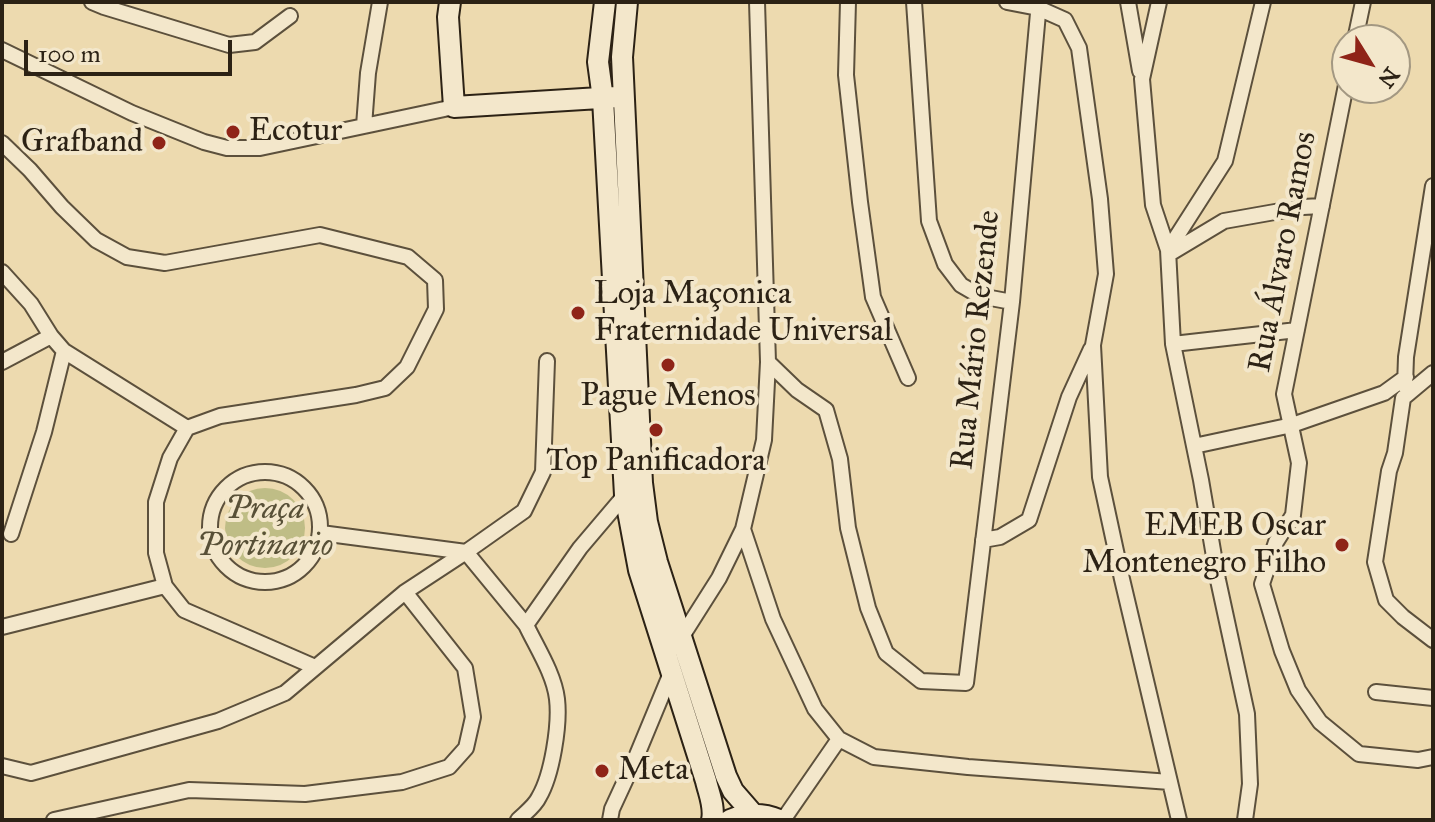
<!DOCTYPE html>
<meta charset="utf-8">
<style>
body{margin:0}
#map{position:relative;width:1435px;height:822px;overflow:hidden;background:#eddaaf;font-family:"IM FELL Great Primer",serif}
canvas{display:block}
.frame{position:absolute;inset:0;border:4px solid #2c2215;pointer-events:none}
.north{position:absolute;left:1331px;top:24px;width:80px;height:80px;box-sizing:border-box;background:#f3e7cb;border:2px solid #a39882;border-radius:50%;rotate:127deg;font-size:22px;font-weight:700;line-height:32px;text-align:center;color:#2c2215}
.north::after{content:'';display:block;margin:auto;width:28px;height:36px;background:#8f2418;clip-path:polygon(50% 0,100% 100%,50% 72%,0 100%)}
.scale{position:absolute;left:24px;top:40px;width:208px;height:36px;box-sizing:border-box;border:4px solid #2c2215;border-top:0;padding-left:10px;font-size:24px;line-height:28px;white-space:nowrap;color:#2c2215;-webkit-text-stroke:6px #f3e7cb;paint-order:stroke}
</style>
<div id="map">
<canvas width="1435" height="822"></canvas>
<div class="frame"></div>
<div class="north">N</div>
<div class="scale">100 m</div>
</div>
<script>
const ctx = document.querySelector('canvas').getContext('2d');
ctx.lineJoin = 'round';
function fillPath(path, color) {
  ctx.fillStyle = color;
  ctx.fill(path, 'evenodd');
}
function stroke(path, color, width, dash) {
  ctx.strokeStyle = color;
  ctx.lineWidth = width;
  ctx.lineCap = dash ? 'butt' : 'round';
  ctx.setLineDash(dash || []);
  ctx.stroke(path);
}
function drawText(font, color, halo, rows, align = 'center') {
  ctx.font = font + ' "IM FELL Great Primer",serif';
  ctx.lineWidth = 8;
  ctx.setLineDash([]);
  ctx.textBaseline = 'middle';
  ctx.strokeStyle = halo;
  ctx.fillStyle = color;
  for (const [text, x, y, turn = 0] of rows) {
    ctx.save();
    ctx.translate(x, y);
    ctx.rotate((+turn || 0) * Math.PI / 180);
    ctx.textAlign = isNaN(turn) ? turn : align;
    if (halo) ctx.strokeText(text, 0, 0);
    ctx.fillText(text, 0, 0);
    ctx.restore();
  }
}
fillPath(new Path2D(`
 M225 528a40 40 0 1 1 80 0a40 40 0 1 1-80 0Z`), '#bfbd86');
const street = new Path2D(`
 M 92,2 L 104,7 L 229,45 L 255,42 L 290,16
 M 848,2 L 846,75 L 860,202 L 873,297 L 908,378
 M 914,2 L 929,221 L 945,264 L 961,285 L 980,296 L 1012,302
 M 1007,2 L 1038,8 L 1065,20 L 1079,48 L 1100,199 L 1106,274 L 1093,345 L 1100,477 L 1122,579 L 1179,820
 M 1128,2 L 1140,71
 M 1159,2 L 1142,79 L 1153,205 L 1168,250
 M 1355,40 L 1363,2
 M 2,50 L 132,113 L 204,142 L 227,148 L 260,148 L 454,107
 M 1347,80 L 1284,394 L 1299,463 L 1293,515 L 1276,542 L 1262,584 L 1282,651 L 1298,690 L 1320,722 L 1359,754 L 1418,760 L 1433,757
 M 364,126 L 368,73 L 380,2
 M 2,143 L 30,170 L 62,207 L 96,240 L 127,257 L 165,263 L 320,235 L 408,257 L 435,280 L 436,309 L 407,367 L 385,388 L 356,395 L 220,416 L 187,428
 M 1169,254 L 1224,221 L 1303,207 L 1322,206
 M 2,272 L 31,304 L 51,336 L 64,351 L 187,428
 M 1173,344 L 1297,330
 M 2,362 L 51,336
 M 768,362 L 797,390 L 826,410 L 840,459 L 848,528 L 868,608 L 886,653 L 921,681 L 966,683 L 1012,302 L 1039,2
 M 1433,373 L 1403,398 L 1395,453 L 1389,471 L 1375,562 L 1386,600 L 1403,617 L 1433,640
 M 1405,386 L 1406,357 L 1433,186
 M 187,428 L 170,458 L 156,502 L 156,553 L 165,586 L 184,610 L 315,667
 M 1194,446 L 1292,425 L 1384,393 L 1406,377
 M210 527a55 55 0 1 1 110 0a55 55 0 1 1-110 0Z
 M 743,529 L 773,619 L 815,709 L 839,739 L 874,757 L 968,767 L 1170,782
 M 321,533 L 466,552 L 526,625 L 580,548 L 625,495
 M 11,534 L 44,432 L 64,351
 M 983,540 L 1000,537 L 1029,520 L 1069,397 L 1091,349
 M 2,627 L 165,586
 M 681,638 L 719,578 L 743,529 L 764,440 L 768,362 L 757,2
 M 1376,692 L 1433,698
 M 2,766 L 31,773 L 218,721 L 285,693 L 405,592 L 466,552 L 524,511 L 543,472 L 547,361
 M 54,820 L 189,790 L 305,794 L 402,782 L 449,767 L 466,748 L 473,717 L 465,668 L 405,592
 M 518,820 C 525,813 535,806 539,797 C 552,775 560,725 557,699 C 554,674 537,648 526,625
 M 610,820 L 612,809 L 637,755 L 671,673
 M 783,820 L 839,739
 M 1245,820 L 1250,784 L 1247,714 L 1218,580 L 1201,480 L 1173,344 L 1168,250 L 1225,161 L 1263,2`);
const secondary = new Path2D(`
 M 450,2 L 448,17 L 454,107 L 616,97
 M 605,2 L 598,62 L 603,99 L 625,495 L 639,570 L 706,781 C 709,794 715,807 712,820
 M 627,2 L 622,57 L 642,483 L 647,522 L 657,562 L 726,776 L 733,791 L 753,814
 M 730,820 C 747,813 763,813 779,820`);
stroke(street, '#5c503c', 18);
stroke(secondary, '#2c2215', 24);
stroke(street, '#f3e7cb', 14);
stroke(secondary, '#f3e7cb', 20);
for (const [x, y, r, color] of [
 [233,132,8,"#8f2418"],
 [159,143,8,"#8f2418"],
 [578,313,8,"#8f2418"],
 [668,365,8,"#8f2418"],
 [656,430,8,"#8f2418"],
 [1342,545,8,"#8f2418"],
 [602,771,8,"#8f2418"]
]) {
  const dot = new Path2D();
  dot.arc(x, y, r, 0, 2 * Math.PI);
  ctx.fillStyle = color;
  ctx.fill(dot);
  stroke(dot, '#f3e7cb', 3);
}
drawText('32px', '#2c2215', '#f3e7cb', [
 ["Ecotur",249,132],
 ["Grafband",143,143,"right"],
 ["Loja Maçonica",594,295],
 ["Fraternidade Universal",594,332],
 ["Pague Menos",668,397,"center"],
 ["Top Panificadora",656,462,"center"],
 ["EMEB Oscar",1326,527,"right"],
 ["Montenegro Filho",1326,564,"right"],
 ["Meta",618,771]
], 'left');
drawText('32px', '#2c2215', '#f3e7cb', [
 ["Rua Álvaro Ramos",1284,252,-79],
 ["Rua Mário Rezende",977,340,-84]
]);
drawText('italic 32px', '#585037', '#f3e7cb', [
 ["Praça",265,510],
 ["Portinario",265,547]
]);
</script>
